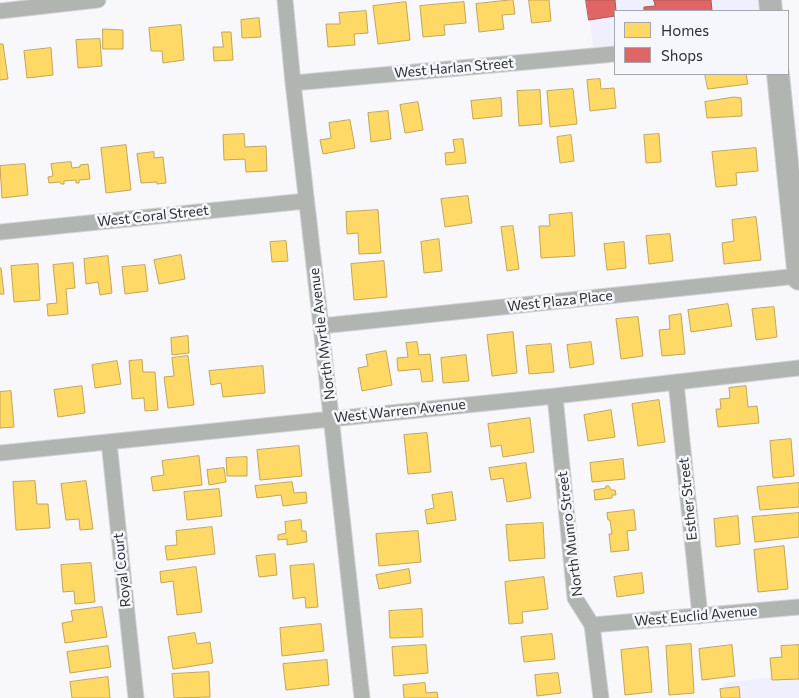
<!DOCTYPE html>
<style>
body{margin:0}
#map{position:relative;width:799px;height:698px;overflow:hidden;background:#f7f7fc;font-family:Commissioner,sans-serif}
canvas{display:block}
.legend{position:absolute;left:614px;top:10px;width:175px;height:65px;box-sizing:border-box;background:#f6f6fd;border:1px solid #a6a6ad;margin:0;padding:6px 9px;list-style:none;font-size:15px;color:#2f2f36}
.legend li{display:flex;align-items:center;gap:10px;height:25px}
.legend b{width:25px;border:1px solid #a6a6ad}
</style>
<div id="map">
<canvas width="799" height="698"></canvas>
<ul class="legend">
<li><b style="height:14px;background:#ffd966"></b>Homes</li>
<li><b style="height:14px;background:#e06666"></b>Shops</li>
</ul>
</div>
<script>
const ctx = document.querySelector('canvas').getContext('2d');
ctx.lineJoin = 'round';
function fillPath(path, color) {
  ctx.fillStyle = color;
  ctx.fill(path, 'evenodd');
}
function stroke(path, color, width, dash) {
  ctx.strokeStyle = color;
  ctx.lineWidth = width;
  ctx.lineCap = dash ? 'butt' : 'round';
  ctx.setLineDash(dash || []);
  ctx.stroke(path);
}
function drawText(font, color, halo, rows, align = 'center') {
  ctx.font = font + ' Commissioner,sans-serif';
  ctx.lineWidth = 5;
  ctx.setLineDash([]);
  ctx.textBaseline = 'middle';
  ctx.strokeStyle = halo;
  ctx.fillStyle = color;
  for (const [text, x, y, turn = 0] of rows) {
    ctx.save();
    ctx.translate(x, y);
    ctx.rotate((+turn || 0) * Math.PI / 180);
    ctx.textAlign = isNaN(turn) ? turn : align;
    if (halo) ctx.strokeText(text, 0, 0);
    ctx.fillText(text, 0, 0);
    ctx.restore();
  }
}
fillPath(new Path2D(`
 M 588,0 L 762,0 L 763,11 L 615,11 L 615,45 L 593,47 Z
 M 799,674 L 799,698 L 725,698 L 724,683 Z`), '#f0effd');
const homes = new Path2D(`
 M 513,0 L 515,14 L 502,15 L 504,29 L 479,32 L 476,4 Z
 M 529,0 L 549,0 L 551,21 L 532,23 Z
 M 406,2 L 410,40 L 378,44 L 373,6 Z
 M 464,2 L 466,23 L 444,25 L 445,35 L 423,37 L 420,6 Z
 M 366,11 L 368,33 L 354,34 L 355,45 L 328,47 L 326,24 L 340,24 L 339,13 Z
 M 259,18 L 261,37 L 242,38 L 241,20 Z
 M 181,25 L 184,60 L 163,63 L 162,51 L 151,51 L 149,28 Z
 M 103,29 L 123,30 L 123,49 L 103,49 Z
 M 222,32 L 231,32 L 233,60 L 214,61 L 213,47 L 223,47 Z
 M 100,39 L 102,66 L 78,68 L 76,40 Z
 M 0,44 L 3,44 L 8,79 L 0,80 Z
 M 51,48 L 53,75 L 27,78 L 24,51 Z
 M 705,74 L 746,74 L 748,84 L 708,89 Z
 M 600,79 L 601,89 L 614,88 L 616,108 L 590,111 L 587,80 Z
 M 573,89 L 577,124 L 550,127 L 547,91 Z
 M 540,90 L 542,124 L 519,126 L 517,91 Z
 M 735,97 L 741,98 L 742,116 L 707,118 L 705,102 Z
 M 501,98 L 502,116 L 473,119 L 471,101 Z
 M 418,102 L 423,130 L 405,133 L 400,105 Z
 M 388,111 L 391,139 L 371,142 L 368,113 Z
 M 350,120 L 355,148 L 323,154 L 320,140 L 331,138 L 329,123 Z
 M 244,134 L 245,147 L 266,146 L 267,171 L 246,172 L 245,159 L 224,160 L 223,135 Z
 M 659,134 L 661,162 L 646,163 L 644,135 Z
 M 571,135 L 574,161 L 560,163 L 557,137 Z
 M 463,139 L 466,163 L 446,165 L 445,153 L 455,152 L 453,140 Z
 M 126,145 L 131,190 L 106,193 L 101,148 Z
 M 756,148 L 758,171 L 736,173 L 737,185 L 716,187 L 712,152 Z
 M 154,152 L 154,158 L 163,157 L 166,183 L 157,184 L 157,182 L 141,183 L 137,154 Z
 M 71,162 L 72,168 L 80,167 L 80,165 L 88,164 L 90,179 L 79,180 L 79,183 L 76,183 L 76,180 L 64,181 L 64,184 L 61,184 L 60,182 L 49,183 L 48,177 L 53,176 L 51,164 Z
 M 25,164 L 28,195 L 2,198 L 0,166 Z
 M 468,196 L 472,223 L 445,227 L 441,199 Z
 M 378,210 L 381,253 L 359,254 L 358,233 L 347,234 L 346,212 Z
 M 572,213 L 575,256 L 541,258 L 539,226 L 550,226 L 549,215 Z
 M 756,217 L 761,260 L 724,264 L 722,243 L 734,241 L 732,220 Z
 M 513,226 L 519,269 L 507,271 L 501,227 Z
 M 670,234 L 673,261 L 649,264 L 646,236 Z
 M 439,239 L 442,271 L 424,273 L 421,242 Z
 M 286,241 L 288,261 L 272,262 L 270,242 Z
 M 624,242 L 626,268 L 607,270 L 604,244 Z
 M 181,255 L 185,279 L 159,284 L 154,260 Z
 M 108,256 L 112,293 L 100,295 L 98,282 L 86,284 L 84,259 Z
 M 384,261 L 387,297 L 354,300 L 351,264 Z
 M 73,263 L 75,288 L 66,289 L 68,314 L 48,316 L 47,304 L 57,303 L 53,265 Z
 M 38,264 L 40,300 L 14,302 L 11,266 Z
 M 145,265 L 148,291 L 125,294 L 122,267 Z
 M 0,268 L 1,268 L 4,294 L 0,294 Z
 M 728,304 L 732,326 L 691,332 L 688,310 Z
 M 774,307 L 777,337 L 756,340 L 752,309 Z
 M 681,314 L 685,354 L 662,356 L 659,330 L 670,329 L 669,316 Z
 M 638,317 L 643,356 L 621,359 L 616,319 Z
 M 513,332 L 517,373 L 492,376 L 487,335 Z
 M 188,336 L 189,353 L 172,355 L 171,338 Z
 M 417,342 L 419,355 L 430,354 L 433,381 L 422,382 L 420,369 L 398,371 L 397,358 L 408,357 L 406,343 Z
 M 591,342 L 594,364 L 570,368 L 567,345 Z
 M 551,344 L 554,372 L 529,374 L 526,346 Z
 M 386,351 L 392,385 L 362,391 L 358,368 L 368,366 L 366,355 Z
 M 466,355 L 469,381 L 443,383 L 441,358 Z
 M 188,356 L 194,405 L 168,408 L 164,377 L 174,376 L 172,358 Z
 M 142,360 L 143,372 L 155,372 L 158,410 L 145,411 L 144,398 L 132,399 L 129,361 Z
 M 117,361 L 121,384 L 95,388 L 92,365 Z
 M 263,366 L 265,393 L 223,397 L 221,383 L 211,385 L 209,371 Z
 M 82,386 L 85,413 L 58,417 L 54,390 Z
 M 746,386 L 748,407 L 757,406 L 759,423 L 718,427 L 716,409 L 721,409 L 720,399 L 730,398 L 729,388 Z
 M 11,391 L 14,427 L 0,428 L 0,392 Z
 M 659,400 L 665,442 L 638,446 L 632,404 Z
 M 611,410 L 615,437 L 588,441 L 584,415 Z
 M 530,418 L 534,452 L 503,457 L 501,445 L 491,447 L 488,424 Z
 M 427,433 L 431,472 L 408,474 L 404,435 Z
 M 791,439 L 794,476 L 773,478 L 770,441 Z
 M 299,446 L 302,476 L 260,480 L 257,450 Z
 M 199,456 L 202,485 L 153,491 L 151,477 L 164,475 L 162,461 Z
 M 247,457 L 247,476 L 227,476 L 226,458 Z
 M 623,459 L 625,479 L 592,482 L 590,463 Z
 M 526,463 L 531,498 L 507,502 L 503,478 L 491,480 L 489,468 Z
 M 224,468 L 226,482 L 209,485 L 207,470 Z
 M 35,481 L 37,504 L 48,504 L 50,528 L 16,530 L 13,482 Z
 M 86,481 L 93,529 L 80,530 L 79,519 L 66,520 L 61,484 Z
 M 292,482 L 294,493 L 306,492 L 307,503 L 283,506 L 281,495 L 257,498 L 255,486 Z
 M 799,483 L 799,507 L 760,510 L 757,487 Z
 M 606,486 L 609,486 L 611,490 L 615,490 L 616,495 L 612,495 L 612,498 L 595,500 L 594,490 L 606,488 Z
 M 219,489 L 222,516 L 187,520 L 184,492 Z
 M 452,492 L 456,520 L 427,524 L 425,510 L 434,508 L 432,495 Z
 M 634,510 L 636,530 L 627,531 L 629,550 L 611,552 L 609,534 L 612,534 L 610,520 L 608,520 L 607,513 Z
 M 799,513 L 799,537 L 755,542 L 752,517 Z
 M 738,516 L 740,544 L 716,547 L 714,519 Z
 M 301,520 L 302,531 L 306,531 L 307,542 L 287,545 L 287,539 L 278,540 L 278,535 L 286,533 L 285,522 Z
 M 543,523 L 545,558 L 509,561 L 506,525 Z
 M 212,527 L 215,554 L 167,560 L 165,546 L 177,545 L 176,531 Z
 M 418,531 L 421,562 L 379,566 L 376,534 Z
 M 784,546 L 788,589 L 758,592 L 754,550 Z
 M 275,554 L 277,575 L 259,577 L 256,556 Z
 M 91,563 L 95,602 L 75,604 L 74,591 L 63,592 L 61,565 Z
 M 314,564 L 318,607 L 306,608 L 305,597 L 293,599 L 290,566 Z
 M 196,567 L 202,612 L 177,615 L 173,581 L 161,583 L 160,572 Z
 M 409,569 L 411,583 L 379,589 L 376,575 Z
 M 642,573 L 644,593 L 617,597 L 614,577 Z
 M 544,577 L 548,609 L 522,612 L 523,623 L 509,624 L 505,582 Z
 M 102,607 L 107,637 L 65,643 L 62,623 L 73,621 L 71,611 Z
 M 422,609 L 423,637 L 390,638 L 389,611 Z
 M 321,624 L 324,651 L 282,656 L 280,628 Z
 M 195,633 L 197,644 L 210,642 L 213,663 L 173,669 L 168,637 Z
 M 552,634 L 555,659 L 524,662 L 521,637 Z
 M 691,644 L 694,693 L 669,695 L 666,646 Z
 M 426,645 L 428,673 L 394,676 L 392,647 Z
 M 732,645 L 735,676 L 702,680 L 699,649 Z
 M 799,645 L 799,679 L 772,680 L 770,658 L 782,657 L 781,646 Z
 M 108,646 L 111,667 L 70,673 L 67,652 Z
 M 648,647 L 652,692 L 625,695 L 621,650 Z
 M 327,660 L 329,685 L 286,690 L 283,664 Z
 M 209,672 L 210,697 L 174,698 L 172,674 Z
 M 558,673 L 561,693 L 537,696 L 535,675 Z
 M 108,677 L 110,698 L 72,698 L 70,682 Z
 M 425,683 L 426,693 L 437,692 L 438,698 L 404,698 L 403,685 Z
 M 739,687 L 740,698 L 721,698 L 720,689 Z`);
fillPath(homes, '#ffd966');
stroke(homes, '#c1a658', 1);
const shops = new Path2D(`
 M 586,0 L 615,0 L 616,11 L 615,11 L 615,16 L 589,20 Z
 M 654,0 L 711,0 L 712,11 L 644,11 L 644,7 L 655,6 Z`);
fillPath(shops, '#e06666');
stroke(shops, '#ab5658', 1);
const street = new Path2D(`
 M 285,0 L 293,83 L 321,326 L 362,698
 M 0,11 L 98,0
 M 293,83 L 615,54
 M 0,232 L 306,201
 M 321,326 L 799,276
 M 676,382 L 700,616
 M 555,396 L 575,598 L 592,625 L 601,698
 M 109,442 L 136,698
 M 0,453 L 555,396 L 799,368
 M 592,625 L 799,607`);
const secondary = new Path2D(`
 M 770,0 L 771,11
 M 778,74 L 799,279`);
stroke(street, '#d4d4d8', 17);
stroke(secondary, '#d4d4d8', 24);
stroke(street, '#b1b5b2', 15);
stroke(secondary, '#b1b5b2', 22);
drawText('14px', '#2f2f36', '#f6f6fd', [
 ["West Harlan Street",454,68,-5],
 ["West Coral Street",153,216,-6],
 ["West Plaza Place",560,301,-6],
 ["North Myrtle Avenue",322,334,-97],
 ["West Warren Avenue",400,411,-6],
 ["Esther Street",688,499,-96],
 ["North Munro Street",570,534,-97],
 ["Royal Court",122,570,-96],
 ["West Euclid Avenue",696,616,-5]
]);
</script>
